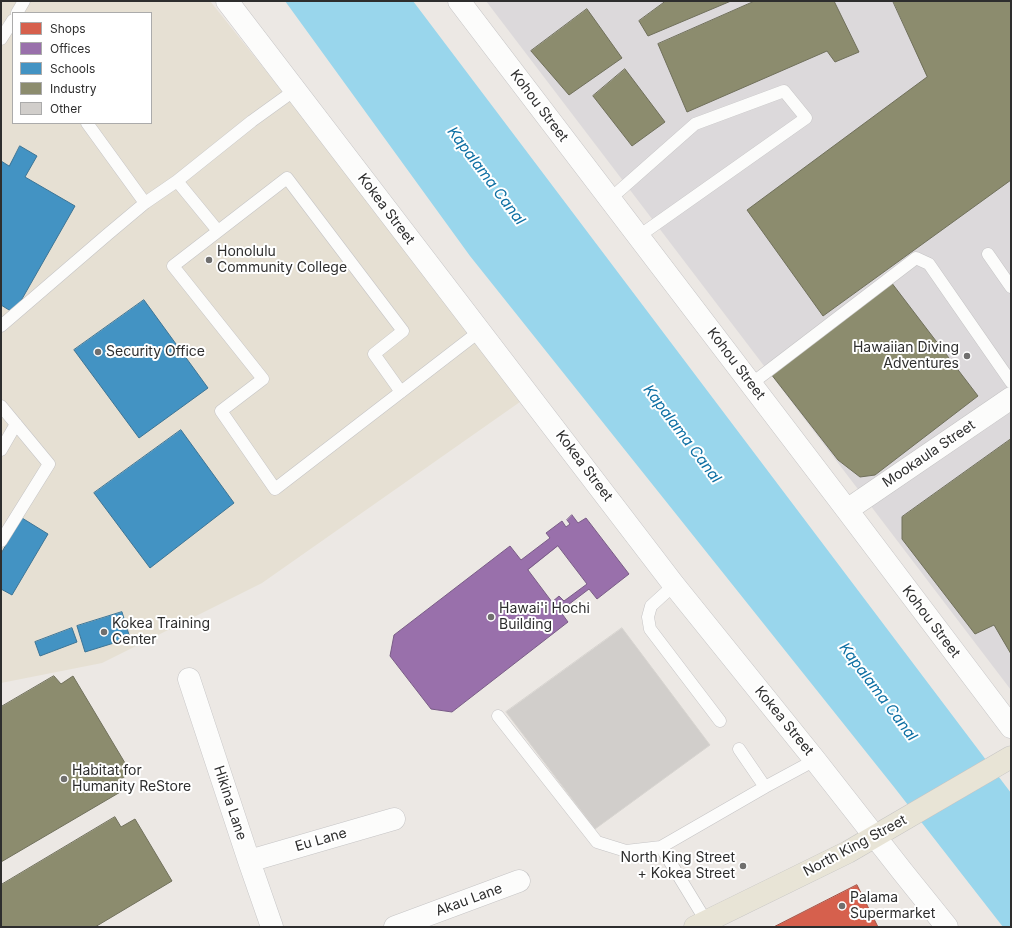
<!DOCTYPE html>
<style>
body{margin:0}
#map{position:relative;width:1012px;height:928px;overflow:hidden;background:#ece8e4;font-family:Inter,sans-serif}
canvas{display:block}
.frame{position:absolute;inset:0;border:2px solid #2e2e2e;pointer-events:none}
.legend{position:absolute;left:12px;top:12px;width:140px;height:112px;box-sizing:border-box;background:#fff;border:1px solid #ababab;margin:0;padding:5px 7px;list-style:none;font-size:12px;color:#2e2e2e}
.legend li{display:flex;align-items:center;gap:8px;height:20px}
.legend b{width:20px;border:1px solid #ababab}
</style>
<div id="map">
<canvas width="1012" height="928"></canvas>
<div class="frame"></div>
<ul class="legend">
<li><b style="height:11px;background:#d6604d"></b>Shops</li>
<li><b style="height:11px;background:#9970ab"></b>Offices</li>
<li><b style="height:11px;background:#4393c3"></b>Schools</li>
<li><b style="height:11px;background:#8c8c6e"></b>Industry</li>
<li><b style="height:11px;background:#d1cecb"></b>Other</li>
</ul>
</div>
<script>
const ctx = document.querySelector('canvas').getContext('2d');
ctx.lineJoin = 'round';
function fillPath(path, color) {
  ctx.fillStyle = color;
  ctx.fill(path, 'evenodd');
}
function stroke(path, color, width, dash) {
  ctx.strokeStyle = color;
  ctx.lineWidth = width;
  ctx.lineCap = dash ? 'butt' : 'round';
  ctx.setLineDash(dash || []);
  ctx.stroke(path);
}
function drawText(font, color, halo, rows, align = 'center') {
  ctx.font = font + ' Inter,sans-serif';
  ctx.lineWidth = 4;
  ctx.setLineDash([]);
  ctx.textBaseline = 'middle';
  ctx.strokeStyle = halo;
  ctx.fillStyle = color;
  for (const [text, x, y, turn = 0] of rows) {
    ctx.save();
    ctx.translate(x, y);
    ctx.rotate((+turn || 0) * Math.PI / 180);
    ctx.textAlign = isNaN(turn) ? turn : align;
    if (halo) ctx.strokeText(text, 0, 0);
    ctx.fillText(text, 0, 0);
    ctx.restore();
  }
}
fillPath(new Path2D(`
 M 486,1 L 1011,1 L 1011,690 Z`), '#dcd9db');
fillPath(new Path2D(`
 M 1,1 L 210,1 L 527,397 L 262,583 L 102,663 L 1,683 ZM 13,13 L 151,13 L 151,123 L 13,123 Z`), '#e6e0d3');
fillPath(new Path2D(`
 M 285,1 L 413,1 L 1011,793 L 1011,927 L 1003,927 L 894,787 L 470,256 Z`), '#99d6ec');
const shops = new Path2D(`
 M 857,885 L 878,927 L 774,927 Z`);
fillPath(shops, '#d6604d');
stroke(shops, '#a45144', 1);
const offices = new Path2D(`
 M 572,515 L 578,523 L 586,518 L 629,574 L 597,599 L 589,589 L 560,611 L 568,622 L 452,712 L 431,709 L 390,656 L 394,635 L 510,546 L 521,560 L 550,538 L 546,533 L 562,521 L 566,527 L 570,524 L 567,520 ZM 558,546 L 587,584 L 564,601 L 559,596 L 552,602 L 528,570 Z`);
fillPath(offices, '#9970ab');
stroke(offices, '#795c86', 1);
const schools = new Path2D(`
 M 20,146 L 37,156 L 25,177 L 75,206 L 14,313 L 1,305 L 1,161 L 9,166 Z
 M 144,300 L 208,388 L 139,438 L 74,350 Z
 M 181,430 L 234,503 L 150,568 L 94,493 Z
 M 22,518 L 48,534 L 12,595 L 1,589 L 1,554 Z
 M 122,612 L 130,638 L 85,652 L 77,626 Z
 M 72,628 L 77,642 L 40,656 L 35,642 Z`);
fillPath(schools, '#4393c3');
stroke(schools, '#3d7596', 1);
const industry = new Path2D(`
 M 666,1 L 731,1 L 648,36 L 639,21 Z
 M 755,1 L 834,1 L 859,52 L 835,62 L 827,51 L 687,112 L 658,44 Z
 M 893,1 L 1011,1 L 1011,180 L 823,316 L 747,210 L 927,77 Z
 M 587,9 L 622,58 L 569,95 L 531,51 Z
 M 625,69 L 665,122 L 632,146 L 593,96 Z
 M 891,282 L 978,396 L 875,475 L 860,477 L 838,460 L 771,374 Z
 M 1011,439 L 1011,654 L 994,625 L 975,634 L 902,539 L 902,517 Z
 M 54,676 L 61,684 L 73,676 L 131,773 L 117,781 L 122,791 L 1,862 L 1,707 Z
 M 115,817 L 121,827 L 135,819 L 172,881 L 95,927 L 1,927 L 1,885 Z`);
fillPath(industry, '#8c8c6e');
stroke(industry, '#70705b', 1);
const building = new Path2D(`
 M 622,628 L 710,745 L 595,829 L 506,712 Z`);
fillPath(building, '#d1cecb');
stroke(building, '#d7d4d0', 1);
const service = new Path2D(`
 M 17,13 L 24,1
 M 1,39 L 13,20
 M 87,123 L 145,203
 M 177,181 L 218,231
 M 610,199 L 695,124 L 784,91 L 806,118 L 639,236
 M 988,254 L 1011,287
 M 1,326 L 108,234 L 145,203 L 177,181 L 252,121 L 295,90
 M 751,384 L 916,258 L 929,264 L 1011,382
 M 401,392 L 374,354 L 403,331 L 287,178 L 173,266 L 263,379 L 221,411 L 275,489 L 480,331
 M 1,406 L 49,464 L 1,541
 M 1,450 L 16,424
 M 674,585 L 651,606 L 648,617 L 650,629 L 720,721
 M 498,716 L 597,842 L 626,851 L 661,847
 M 739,749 L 765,787
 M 706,921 L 661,847 L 765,787 L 815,760`);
const minor = new Path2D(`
 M 227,1 L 674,585 L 815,760 L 902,871 L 947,927
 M 459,1 L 847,510 L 1011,727
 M 847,510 L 1011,398
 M 189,679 L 249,861 L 272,927
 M 249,861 L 394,819
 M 395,927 L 519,881`);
const primary = new Path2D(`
 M 695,927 L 848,852 L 1011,757`);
stroke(service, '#c5c4c5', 13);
stroke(minor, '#c5c4c5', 23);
stroke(primary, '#c6c5c4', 23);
stroke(service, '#fcfcfb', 12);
stroke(minor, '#fcfcfb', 22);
stroke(primary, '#e8e4d6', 22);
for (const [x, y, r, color] of [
 [209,260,4,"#706f6e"],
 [98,352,4,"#706f6e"],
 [967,356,4,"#706f6e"],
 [491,617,4,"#706f6e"],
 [104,632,4,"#706f6e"],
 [64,779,4,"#706f6e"],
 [743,866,4,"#706f6e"],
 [842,906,4,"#706f6e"]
]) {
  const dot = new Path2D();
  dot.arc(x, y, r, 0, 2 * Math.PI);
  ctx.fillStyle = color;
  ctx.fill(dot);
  stroke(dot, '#fff', 1.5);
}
drawText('14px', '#2e2e2e', '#fff', [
 ["Kohou Street",539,106,53],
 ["Kokea Street",386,209,53],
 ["Kohou Street",736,364,53],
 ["Mookaula Street",929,454,-34],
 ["Kokea Street",584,466,53],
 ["Kohou Street",931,622,53],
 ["Kokea Street",784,721,51],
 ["Hikina Lane",230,803,72],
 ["Eu Lane",321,840,-16],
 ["North King Street",855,846,-28],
 ["Akau Lane",469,900,-20]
]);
drawText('14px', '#2e2e2e', '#fff', [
 ["Honolulu",217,252],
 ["Community College",217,268],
 ["Hawaiian Diving",959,348,"right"],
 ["Adventures",959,364,"right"],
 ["Security Office",106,352],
 ["Hawai'i Hochi",499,609],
 ["Building",499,625],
 ["Kokea Training",112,624],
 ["Center",112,640],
 ["Habitat for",72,771],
 ["Humanity ReStore",72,787],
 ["North King Street",735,858,"right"],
 ["+ Kokea Street",735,874,"right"],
 ["Palama",850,898],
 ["Supermarket",850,914]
], 'left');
drawText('italic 15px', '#0d6fa3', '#fff', [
 ["Kapalama Canal",486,176,53],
 ["Kapalama Canal",682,434,53],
 ["Kapalama Canal",878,692,53]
]);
</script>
